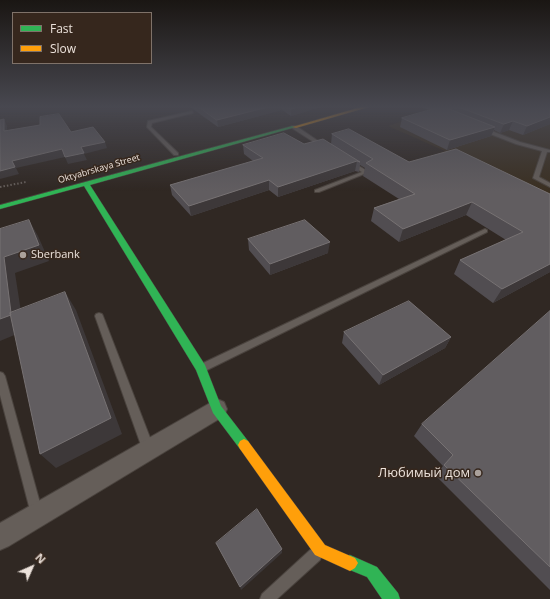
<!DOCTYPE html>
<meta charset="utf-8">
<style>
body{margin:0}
#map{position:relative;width:550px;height:599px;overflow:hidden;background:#302823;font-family:"Open Sans",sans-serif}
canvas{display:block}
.legend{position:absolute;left:12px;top:12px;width:140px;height:52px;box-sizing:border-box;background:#36271d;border:1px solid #7f7269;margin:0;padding:5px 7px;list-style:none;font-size:12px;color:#ece2db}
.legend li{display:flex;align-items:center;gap:8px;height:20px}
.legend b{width:20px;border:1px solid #7f7269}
.north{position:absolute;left:12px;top:547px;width:40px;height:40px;-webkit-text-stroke:3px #36271d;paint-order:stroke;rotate:45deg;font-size:11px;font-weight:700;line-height:16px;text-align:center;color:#ece2db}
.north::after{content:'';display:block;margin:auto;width:14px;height:18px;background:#ece2db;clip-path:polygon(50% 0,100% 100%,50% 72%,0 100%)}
</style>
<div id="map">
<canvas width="550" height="599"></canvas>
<ul class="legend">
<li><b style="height:5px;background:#30b455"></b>Fast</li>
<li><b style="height:5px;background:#ff9f0a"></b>Slow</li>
</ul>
<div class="north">N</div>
</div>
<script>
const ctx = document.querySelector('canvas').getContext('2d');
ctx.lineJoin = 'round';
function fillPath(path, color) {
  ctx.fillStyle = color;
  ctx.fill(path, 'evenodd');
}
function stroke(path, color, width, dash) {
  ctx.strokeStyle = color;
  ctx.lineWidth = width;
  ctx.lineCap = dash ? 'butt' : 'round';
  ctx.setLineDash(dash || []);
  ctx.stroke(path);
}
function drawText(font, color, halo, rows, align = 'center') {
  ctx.font = font + ' "Open Sans",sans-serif';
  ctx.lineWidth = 3;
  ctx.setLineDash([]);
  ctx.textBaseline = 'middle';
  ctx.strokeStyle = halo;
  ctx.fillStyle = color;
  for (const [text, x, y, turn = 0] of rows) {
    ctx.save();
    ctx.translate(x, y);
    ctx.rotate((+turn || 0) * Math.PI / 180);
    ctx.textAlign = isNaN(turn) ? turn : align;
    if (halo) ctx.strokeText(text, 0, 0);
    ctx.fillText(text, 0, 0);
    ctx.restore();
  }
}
fillPath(new Path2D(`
 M 446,107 L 532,107 L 550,113 L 550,258 L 404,166 L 445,151 L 388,126 Z`), '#3a2f21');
const lane = new Path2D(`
 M 423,107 L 429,107 L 443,113 L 440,114 Z
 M 192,111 L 193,113 L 152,123 L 151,127 L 178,153 L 178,155 L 174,155 L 147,127 L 148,121 Z
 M 292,126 L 296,126 L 327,147 L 323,148 L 292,128 Z
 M 480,128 L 484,128 L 520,142 L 550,150 L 550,152 L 547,152 L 539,177 L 550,183 L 550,187 L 533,178 L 542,151 L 516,144 L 480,130 Z
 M 348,162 L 352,162 L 369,172 L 319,192 L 315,192 L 315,190 L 362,172 L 348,164 Z
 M 485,229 L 487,230 L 487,232 L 205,371 L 202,372 L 199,371 L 197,368 L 199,365 Z
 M 99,313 L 102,314 L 103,316 L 154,448 L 152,452 L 148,454 L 144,452 L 142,448 L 95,316 L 96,314 Z
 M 0,372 L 3,373 L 5,376 L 43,514 L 41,518 L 37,520 L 33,518 L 31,514 L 0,395 Z
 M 315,548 L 320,550 L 322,555 L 320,560 L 277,599 L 260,599 L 262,594 L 310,550 Z`);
const street = new Path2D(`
 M 217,399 L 224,402 L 227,409 L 224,416 L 9,546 L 0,550 L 0,523 Z`);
const fast = new Path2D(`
 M 292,126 L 296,127 L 90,185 L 205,365 L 221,406 L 248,441 L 250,445 L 248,449 L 244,451 L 240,449 L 213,413 L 196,370 L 84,186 L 0,209 L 0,205 Z
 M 350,555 L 377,567 L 398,593 L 400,599 L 382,599 L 367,577 L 345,568 L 342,563 L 345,558 Z`);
const slow = new Path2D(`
 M 361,107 L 369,107 L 296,128 L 292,127 Z
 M 244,439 L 248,441 L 325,545 L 355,558 L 358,563 L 355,568 L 350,571 L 315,555 L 240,449 L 238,445 L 240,441 Z`);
stroke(lane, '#4a433e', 2);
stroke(street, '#4a433e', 2);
stroke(fast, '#4a433e', 1);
stroke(slow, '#4a433e', 1);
stroke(new Path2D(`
 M 0,187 L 26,182`), '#665f5b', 2, [1.5, 2]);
fillPath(lane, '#655e59');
fillPath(street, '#655e59');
fillPath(fast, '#30b455');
fillPath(slow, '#ff9f0a');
fillPath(new Path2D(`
 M 190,107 L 321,107 L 291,116 L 282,110 L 218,127 Z
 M 450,107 L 550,107 L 550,124 L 523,135 L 509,130 L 500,133 L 494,130 L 491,136 L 447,150 L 400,127 L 402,118 L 449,109 Z
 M 332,134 L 409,162 L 550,194 L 550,272 L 493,303 L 454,274 L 460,260 L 506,240 L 466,215 L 399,242 L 371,221 L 374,208 L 399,199 L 363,176 L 365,168 L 360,165 L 359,172 L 355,171 L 278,197 L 269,190 L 191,216 L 172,195 L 170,185 L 253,161 L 244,154 L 243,145 L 331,144 Z
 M 248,239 L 328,253 L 270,275 L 249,250 Z
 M 550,311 L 550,590 L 435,475 L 443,466 L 414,436 L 422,424 Z
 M 344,332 L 451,337 L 445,348 L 379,385 L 342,343 Z`), '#514d51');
fillPath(new Path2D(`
 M 268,107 L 282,107 L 282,110 L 218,127 L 217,120 Z
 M 297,107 L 321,107 L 291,116 L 291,109 Z
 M 550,117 L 550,124 L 523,135 L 527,126 Z
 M 4,119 L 7,126 L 7,138 L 4,131 Z
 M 513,121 L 509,130 L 500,133 L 504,124 Z
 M 495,127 L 491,136 L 447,150 L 450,140 Z
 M 105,142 L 107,148 L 84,154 L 87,160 L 68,164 L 65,157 L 81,147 Z
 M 62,149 L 65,157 L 16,168 L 19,174 L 0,179 L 0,171 L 12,161 Z
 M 357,161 L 355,171 L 278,197 L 278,187 Z
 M 269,180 L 269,190 L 191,216 L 189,206 Z
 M 472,202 L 466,215 L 399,242 L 403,229 Z
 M 29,220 L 38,236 L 49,261 L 15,273 L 24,331 L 0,341 L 0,319 L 4,257 Z
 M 330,242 L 328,253 L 270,275 L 270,264 Z
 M 550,264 L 550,272 L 493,303 L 502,289 Z
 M 65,292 L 76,310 L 122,434 L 56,468 L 40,454 Z
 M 451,337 L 445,348 L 379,385 L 383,375 Z
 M 282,549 L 282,553 L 241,590 L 240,587 Z`), '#3d3839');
const building = new Path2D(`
 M 199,107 L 268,107 L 217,120 Z
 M 288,107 L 297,107 L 291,109 Z
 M 440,107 L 444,107 L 495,127 L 450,140 L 402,118 Z
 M 459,107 L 550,107 L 550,117 L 527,126 L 513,121 L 504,124 Z
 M 59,114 L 71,132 L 93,127 L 105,142 L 81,147 L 84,153 L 65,157 L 62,149 L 12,161 L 15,167 L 0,171 L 0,120 L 4,119 L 4,131 L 40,125 L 40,117 Z
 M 349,129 L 409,162 L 456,149 L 550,194 L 550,264 L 502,289 L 460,260 L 523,232 L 472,202 L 403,229 L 374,208 L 415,194 L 366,163 L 373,159 L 332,134 Z
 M 284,133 L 304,144 L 323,139 L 360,162 L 357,161 L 278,187 L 269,180 L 189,206 L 170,185 L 263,158 L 243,145 Z
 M 29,220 L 39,245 L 4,257 L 11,313 L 10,313 L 11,315 L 0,319 L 0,229 Z
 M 305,220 L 330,242 L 270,264 L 248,239 Z
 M 65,292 L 111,418 L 40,454 L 10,313 Z
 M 409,301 L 451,337 L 383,375 L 344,332 Z
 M 550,311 L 550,567 L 444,465 L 453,455 L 422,424 Z
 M 257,509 L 282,549 L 240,587 L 216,543 Z`);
fillPath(building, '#615d60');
stroke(building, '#777273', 1);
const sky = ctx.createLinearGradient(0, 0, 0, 191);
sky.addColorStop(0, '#1a1613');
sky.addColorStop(0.56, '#484850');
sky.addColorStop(1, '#48485000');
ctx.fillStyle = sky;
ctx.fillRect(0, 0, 550, 191);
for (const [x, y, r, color] of [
 [23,255,4,"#aaa19b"],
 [478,473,4,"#aaa19b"]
]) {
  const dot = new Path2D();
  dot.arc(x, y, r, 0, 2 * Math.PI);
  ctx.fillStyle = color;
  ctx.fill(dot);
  stroke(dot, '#36271d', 1.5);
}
drawText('9px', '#ece2db', '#36271d', [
 ["Oktyabrskaya Street",99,169,-16]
]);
drawText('11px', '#ece2db', '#36271d', [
 ["Sberbank",31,255]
], 'left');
drawText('13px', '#ece2db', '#36271d', [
 ["Любимый дом",470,473]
], 'right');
</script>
